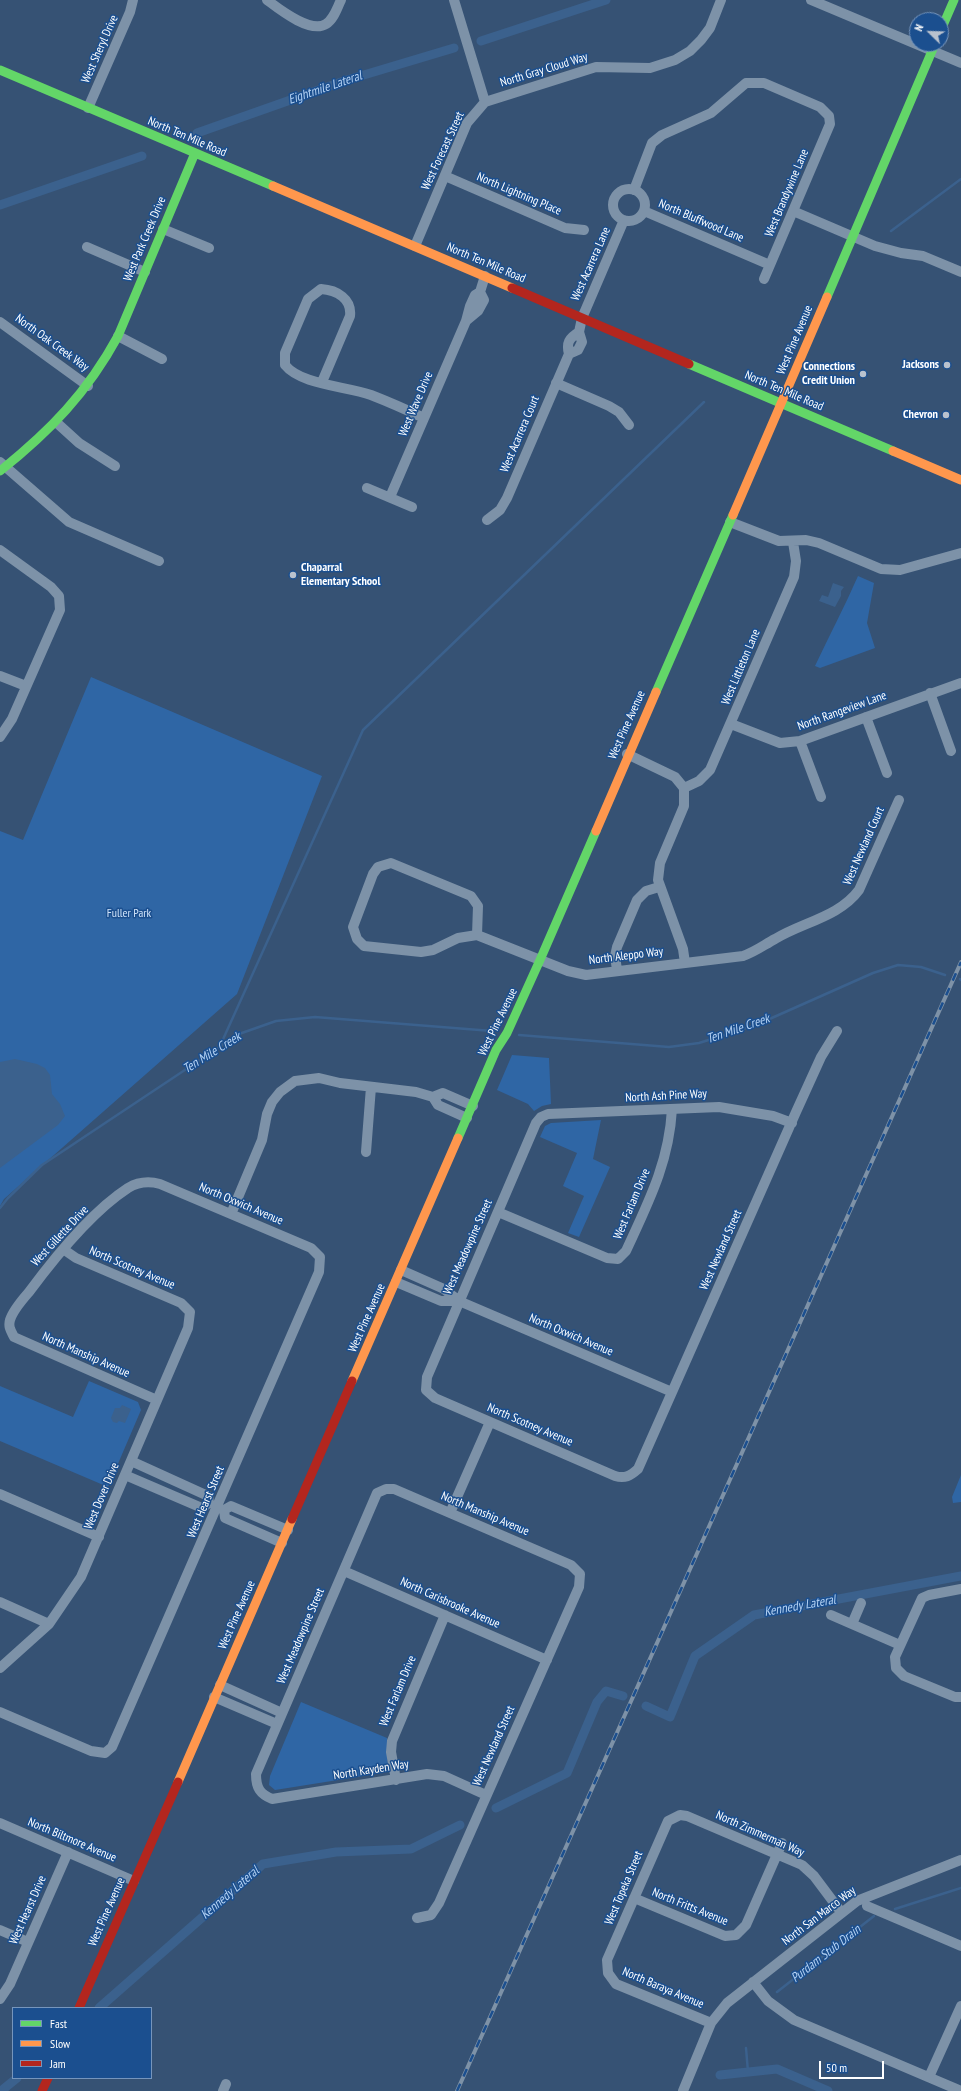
<!DOCTYPE html>
<style>
body{margin:0}
#map{position:relative;width:961px;height:2091px;overflow:hidden;background:#365274;font-family:"PT Sans Narrow",sans-serif}
canvas{display:block}
.legend{position:absolute;left:12px;top:2007px;width:140px;height:72px;box-sizing:border-box;background:#1b4f8f;border:1px solid #7695bc;margin:0;padding:5px 7px;list-style:none;font-size:12px;color:#fff}
.legend li{display:flex;align-items:center;gap:8px;height:20px}
.legend b{width:20px;border:1px solid #7695bc}
.north{position:absolute;left:909px;top:12px;width:40px;height:40px;box-sizing:border-box;background:#1b4f8f;border:1px solid #7695bc;border-radius:50%;rotate:293deg;font-size:11px;font-weight:700;line-height:16px;text-align:center;color:#fff}
.north::after{content:'';display:block;margin:auto;width:14px;height:18px;background:#b9c2ce;clip-path:polygon(50% 0,100% 100%,50% 72%,0 100%)}
.scale{position:absolute;left:819px;top:2061px;width:65px;height:18px;box-sizing:border-box;border:2px solid #fff;border-top:0;padding-left:5px;font-size:12px;line-height:14px;white-space:nowrap;color:#fff;-webkit-text-stroke:3px #1b4f8f;paint-order:stroke}
</style>
<div id="map">
<canvas width="961" height="2091"></canvas>
<ul class="legend">
<li><b style="height:5px;background:#63d668"></b>Fast</li>
<li><b style="height:5px;background:#ff974d"></b>Slow</li>
<li><b style="height:5px;background:#b3261e"></b>Jam</li>
</ul>
<div class="north">N</div>
<div class="scale">50 m</div>
</div>
<script>
const ctx = document.querySelector('canvas').getContext('2d');
ctx.lineJoin = 'round';
function fillPath(path, color) {
  ctx.fillStyle = color;
  ctx.fill(path, 'evenodd');
}
function stroke(path, color, width, dash) {
  ctx.strokeStyle = color;
  ctx.lineWidth = width;
  ctx.lineCap = dash ? 'butt' : 'round';
  ctx.setLineDash(dash || []);
  ctx.stroke(path);
}
function drawText(font, color, halo, rows, align = 'center') {
  ctx.font = font + ' "PT Sans Narrow",sans-serif';
  ctx.lineWidth = 3;
  ctx.setLineDash([]);
  ctx.textBaseline = 'middle';
  ctx.strokeStyle = halo;
  ctx.fillStyle = color;
  for (const [text, x, y, turn = 0] of rows) {
    ctx.save();
    ctx.translate(x, y);
    ctx.rotate((+turn || 0) * Math.PI / 180);
    ctx.textAlign = isNaN(turn) ? turn : align;
    if (halo) ctx.strokeText(text, 0, 0);
    ctx.fillText(text, 0, 0);
    ctx.restore();
  }
}
fillPath(new Path2D(`
 M 858,576 L 874,583 L 867,623 L 875,648 L 820,668 L 815,666 C 829,636 845,606 858,576 Z
 M 91,677 L 322,776 L 237,994 L 4,1199 L 0,1206 L 0,831 L 23,840 Z
 M 512,1055 L 549,1058 L 551,1104 L 542,1106 L 534,1111 L 528,1104 L 497,1090 Z
 M 601,1120 L 593,1159 L 610,1167 L 579,1237 L 568,1233 L 584,1196 L 563,1186 L 577,1153 L 540,1137 L 545,1126 L 551,1123 Z
 M 89,1381 L 138,1402 L 141,1410 L 108,1487 L 0,1441 L 0,1386 L 73,1417 Z
 M 961,1475 L 961,1502 L 953,1503 L 952,1497 Z
 M 301,1702 L 387,1738 L 388,1767 L 382,1773 L 275,1790 L 269,1785 L 270,1776 Z`), '#2f66a5');
fillPath(new Path2D(`
 M 833,583 L 844,587 L 841,591 L 841,596 L 835,607 L 819,601 L 822,595 L 828,597 Z
 M 15,1059 L 37,1064 L 45,1068 L 50,1075 L 52,1094 L 60,1104 L 65,1116 L 58,1125 L 0,1168 L 0,1062 Z
 M 122,1405 L 131,1409 L 125,1423 L 119,1421 L 117,1423 L 113,1422 L 111,1418 L 115,1408 L 120,1408 Z`), '#3b618d');
stroke(new Path2D(`
 M 891,231 L 961,179
 M 960,979 L 961,980
 M 519,1035 L 669,1047 L 699,1043 L 756,1025 L 873,973 L 898,965 L 921,967 L 945,975
 M 220,1046 L 363,730 L 704,402
 M 0,1208 L 8,1198 L 42,1165 L 239,1034 L 276,1021 L 315,1017 L 492,1031
 M 895,1909 L 961,1888
 M 777,1992 L 874,1916
 M 746,2048 L 748,2072`), '#3b618d', 2.5);
stroke(new Path2D(`
 M 481,41 L 606,0
 M 197,133 L 347,80 L 454,48
 M 0,205 L 142,156
 M 646,1706 L 670,1717 L 695,1656 L 754,1615 L 961,1576
 M 496,1808 L 567,1773 L 597,1702 L 606,1691 L 623,1696
 M 99,2008 L 263,1864 L 336,1852 L 411,1849 L 460,1825
 M 720,2075 L 777,2069 L 828,2091
 M 1,2091 L 17,2078`), '#3b618d', 9);
stroke(new Path2D(`
 M 267,0 C 279,9 310,34 326,24 C 334,19 337,8 341,0
 M 811,0 L 961,63
 M 485,102 L 596,67 L 650,68 L 675,60 L 690,51 L 701,40 L 710,28 L 721,0
 M 88,108 L 130,12 L 133,0
 M 445,176 L 565,228 L 584,230
 M613 205a16 16 0 1 1 32 0a16 16 0 1 1-32 0Z
 M 634,190 L 652,143 L 662,135 L 711,113 L 746,83 L 764,83 L 820,107 L 829,116 L 830,124 L 764,279
 M 644,211 L 770,265
 M 793,211 L 875,246 L 901,253 L 923,256 L 961,272
 M 163,229 L 209,248
 M 415,246 L 467,123 L 485,102 L 454,0
 M 87,247 L 145,272
 M 480,292 L 484,300 L 478,311 L 466,321 L 470,306 L 475,295 L 480,292 L 485,276
 M 0,322 L 88,386
 M 579,332 L 582,318 L 624,220
 M 579,332 L 582,342 L 578,350 L 569,354 C 566,343 569,338 579,332 Z
 M 118,336 L 162,359
 M 322,382 L 350,316 C 352,299 337,290 321,289 L 308,299 L 285,353 L 285,365 C 301,385 346,386 371,395 C 389,402 407,410 424,418
 M 556,383 L 609,406 L 619,412 L 629,425
 M 57,423 L 79,443 L 115,466
 M 0,462 L 69,522 L 159,561
 M 367,488 L 412,507
 M 390,497 L 466,321
 M 487,520 L 500,510 L 507,498 L 569,354
 M 730,522 L 779,541 L 806,540 L 819,543 L 881,569 L 900,570 L 961,553
 M 0,550 L 51,587 L 59,596 L 60,610 L 12,719 L 0,737
 M 0,676 L 26,686
 M 930,693 L 951,751
 M 866,717 L 887,773
 M 731,724 L 780,743 L 800,741 L 961,683
 M 800,741 L 821,797
 M 627,754 L 675,777 L 684,788 L 684,806 L 660,863 L 658,880 L 683,949 L 685,963
 M 684,788 L 699,781 L 710,770 L 794,577 L 796,561 L 793,542
 M 477,935 L 478,906 L 471,896 L 391,863 L 378,867 L 373,874 L 353,927 L 357,939 L 364,946 L 421,952 L 433,950 L 458,938 L 477,935 L 568,971 L 586,975 L 743,956 C 755,952 764,945 775,939 C 803,922 839,917 859,890 L 899,800
 M 617,970 L 615,956 L 617,947 L 637,900 L 646,891 L 659,887
 M 467,1118 L 438,1105 L 433,1097 L 443,1093 L 473,1106
 M 792,1123 L 773,1116 L 719,1107 L 548,1114 L 541,1117 L 536,1123 L 427,1377 L 426,1390 L 435,1398 L 615,1476 C 625,1479 630,1476 638,1469 L 796,1112 L 821,1057 L 837,1031
 M 366,1152 L 371,1087
 M 498,1212 L 607,1258 L 618,1259 L 626,1251 C 648,1203 669,1163 672,1109
 M 231,1214 L 262,1140 L 267,1114 L 272,1102 L 280,1092 L 295,1081 L 319,1078 L 340,1083 L 416,1092 L 433,1097
 M 401,1270 L 444,1289 L 459,1301 L 672,1392
 M 396,1282 L 441,1301 L 459,1301
 M 131,1461 L 208,1496 L 209,1503
 M 125,1475 L 202,1508 L 209,1503
 M 0,1494 L 99,1537
 M 224,1510 L 225,1518 L 282,1543
 M 224,1510 L 231,1506 L 288,1530
 M 450,1513 L 490,1422
 M 344,1571 L 547,1660
 M 961,1589 L 929,1595 L 922,1598 L 895,1657 L 896,1668 L 904,1676 L 955,1697 L 961,1697
 M 0,1602 L 49,1624
 M 831,1615 L 900,1645
 M 852,1624 L 861,1603
 M 0,1668 L 49,1624 L 81,1577 L 188,1328 L 190,1312 L 181,1303 L 76,1258 L 63,1249
 M 220,1685 L 282,1713
 M 214,1697 L 277,1724
 M 0,1712 L 91,1751 L 105,1753 L 112,1747 L 319,1272 L 320,1257 L 311,1248 L 160,1184 C 149,1181 138,1182 128,1188 C 91,1212 55,1257 29,1292 C 22,1300 13,1310 10,1320 C 8,1327 11,1331 14,1337 L 157,1400
 M 396,1780 L 391,1752 L 392,1741 L 445,1615
 M 0,1823 L 134,1881
 M 634,1898 L 725,1936 L 736,1935 L 746,1925 L 782,1843
 M 867,1906 L 961,1946
 M 417,1918 L 431,1915 L 439,1903 L 579,1587 L 580,1574 L 571,1565 L 394,1489 L 386,1489 L 377,1493 L 256,1774 C 256,1788 260,1794 272,1799 L 427,1774 L 444,1776 L 486,1795
 M 0,1930 L 28,1942
 M 753,1982 L 768,2001 L 794,2020 L 961,2091
 M 0,1999 L 10,1984 L 68,1852
 M 711,2023 L 616,1984 L 608,1973 L 607,1960 L 668,1821 L 680,1815 L 687,1816 L 802,1865 L 814,1876 L 841,1912
 M 929,2077 L 961,2006
 M 223,2091 L 226,2084
 M 683,2091 L 711,2023 L 727,2003 L 857,1901 L 961,1860`), '#7d92a8', 10);
stroke(new Path2D(`
 M 941,30 L 954,0
 M 0,70 L 273,186
 M 827,297 L 935,44
 M 689,364 L 893,451
 M 0,471 C 50,431 87,393 118,336 L 195,153
 M 656,692 L 733,515
 M 458,1138 L 496,1050 L 507,1033 L 540,960 L 596,831`), '#63d668', 9);
stroke(new Path2D(`
 M 273,186 L 512,288
 M 893,451 L 961,480
 M 733,515 L 827,297
 M 596,831 L 656,692
 M 352,1381 L 458,1138
 M 178,1782 L 292,1519`), '#ff974d', 9);
stroke(new Path2D(`
 M 512,288 L 689,364
 M 292,1519 L 352,1381
 M 79,2008 L 178,1782
 M 42,2091 L 48,2078`), '#b3261e', 9);
const rail = new Path2D(`
 M 457,2091 L 961,962`);
stroke(rail, '#7e92a7', 4);
stroke(rail, '#1b4f8f', 2.5, [8]);
for (const [x, y, r, color] of [
 [947,365,4,"#b9c2ce"],
 [863,374,4,"#b9c2ce"],
 [946,415,4,"#b9c2ce"],
 [293,575,4,"#b9c2ce"]
]) {
  const dot = new Path2D();
  dot.arc(x, y, r, 0, 2 * Math.PI);
  ctx.fillStyle = color;
  ctx.fill(dot);
  stroke(dot, '#1b4f8f', 1.5);
}
drawText('12px', '#fff', '#1b4f8f', [
 ["West Sheryl Drive",100,49,-66],
 ["North Gray Cloud Way",544,70,-17],
 ["North Ten Mile Road",187,137,23],
 ["West Forecast Street",443,151,-65],
 ["West Brandywine Lane",787,193,-67],
 ["North Lightning Place",519,194,23],
 ["North Bluffwood Lane",701,221,23],
 ["West Park Creek Drive",145,239,-67],
 ["North Ten Mile Road",486,263,23],
 ["West Acarrera Lane",591,264,-66],
 ["West Pine Avenue",795,340,-67],
 ["North Oak Creek Way",52,343,36],
 ["North Ten Mile Road",784,391,23],
 ["West Wave Drive",416,404,-67],
 ["West Acarrera Court",520,434,-67],
 ["West Littleton Lane",741,667,-67],
 ["North Rangeview Lane",842,711,-20],
 ["West Pine Avenue",627,725,-66],
 ["West Newland Court",864,846,-66],
 ["North Aleppo Way",626,956,-7],
 ["West Pine Avenue",498,1022,-64],
 ["North Ash Pine Way",666,1096,-3],
 ["North Oxwich Avenue",241,1204,23],
 ["West Farlam Drive",632,1204,-67],
 ["West Gillette Drive",60,1236,-47],
 ["West Meadowpine Street",468,1247,-66],
 ["West Newland Street",721,1250,-66],
 ["North Scotney Avenue",132,1268,23],
 ["West Pine Avenue",367,1318,-66],
 ["North Oxwich Avenue",571,1335,23],
 ["North Manship Avenue",86,1355,24],
 ["North Scotney Avenue",530,1425,23],
 ["West Dover Drive",102,1496,-67],
 ["West Hearst Street",206,1502,-67],
 ["North Manship Avenue",485,1514,23],
 ["North Carisbrooke Avenue",450,1603,24],
 ["West Pine Avenue",237,1615,-66],
 ["West Meadowpine Street",301,1636,-67],
 ["West Farlam Drive",398,1691,-67],
 ["West Newland Street",494,1746,-66],
 ["North Kayden Way",371,1770,-9],
 ["North Zimmerman Way",760,1834,24],
 ["North Biltmore Avenue",72,1840,23],
 ["West Topeka Street",624,1888,-67],
 ["North Fritts Avenue",690,1907,22],
 ["West Hearst Drive",28,1910,-66],
 ["West Pine Avenue",107,1912,-66],
 ["North San Marco Way",819,1916,-37],
 ["North Baraya Avenue",663,1988,23]
]);
drawText('bold 12px', '#fff', '#1b4f8f', [
 ["Jacksons",939,365],
 ["Connections",855,367],
 ["Credit Union",855,381],
 ["Chevron",938,415],
 ["Chaparral",301,568,"left"],
 ["Elementary School",301,582,"left"]
], 'right');
drawText('12px', '#cfe3fa', '#1b4f8f', [
 ["Fuller Park",129,914]
]);
drawText('italic 13px', '#b5d3f5', '#1b4f8f', [
 ["Eightmile Lateral",325,88,-19],
 ["Ten Mile Creek",738,1029,-19],
 ["Ten Mile Creek",212,1053,-32],
 ["Kennedy Lateral",800,1606,-10],
 ["Kennedy Lateral",230,1893,-41],
 ["Purdam Stub Drain",826,1954,-38]
]);
</script>
